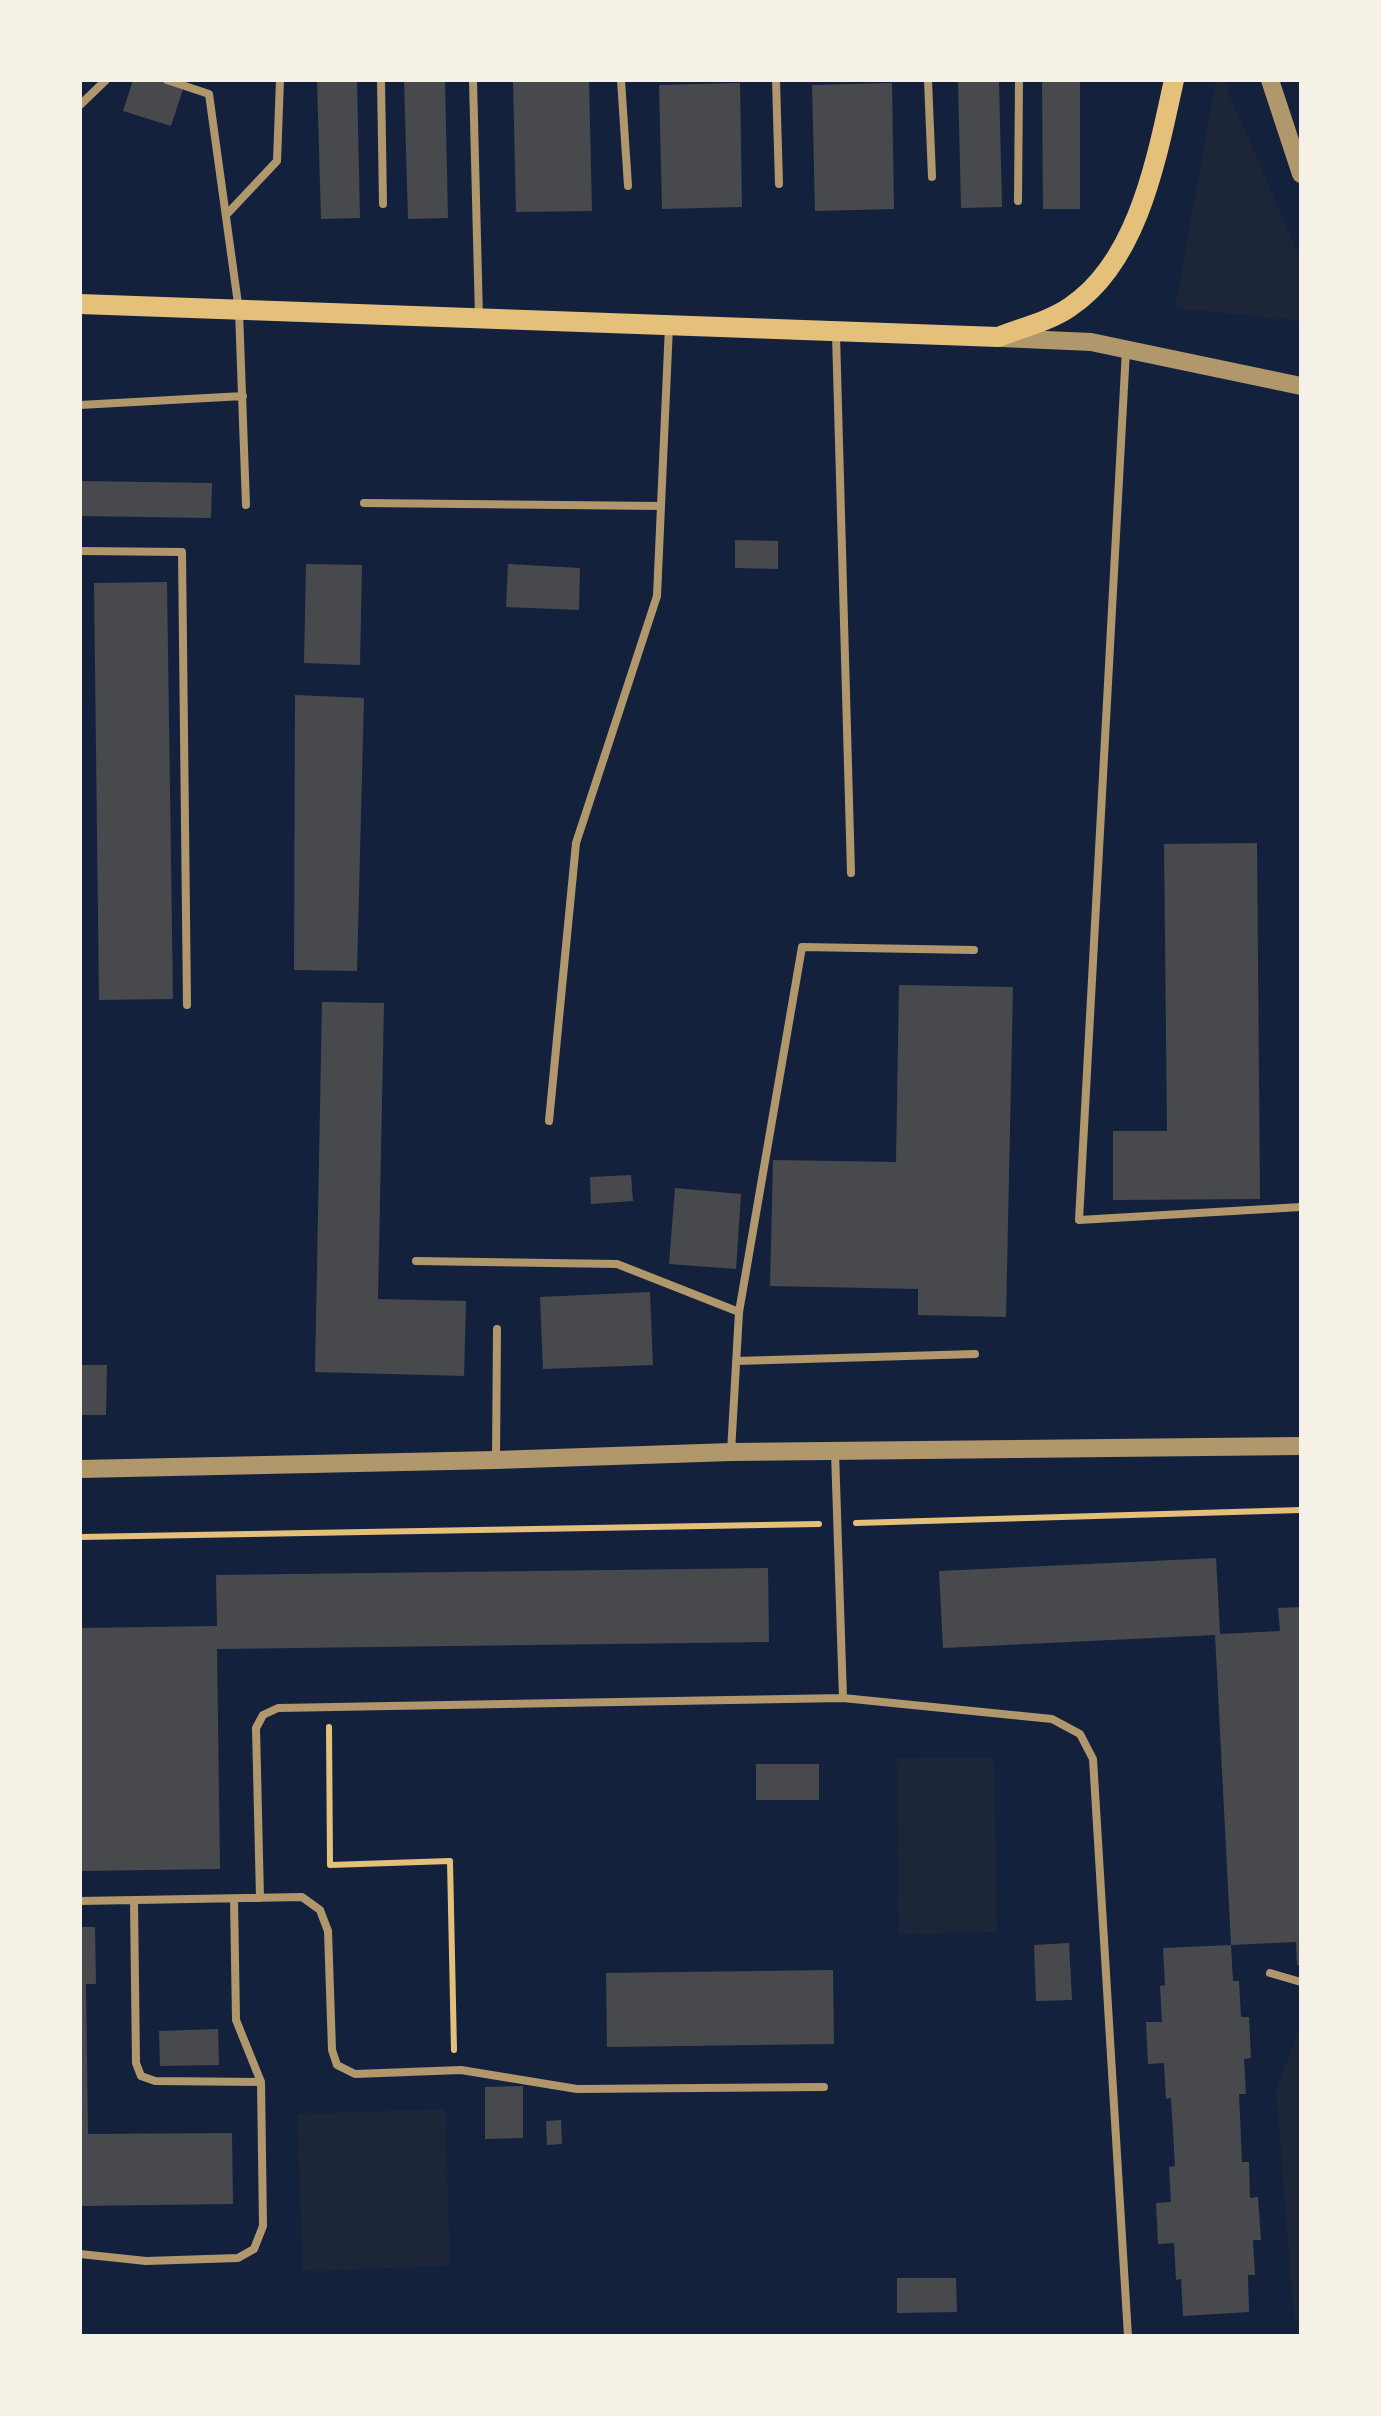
<!DOCTYPE html>
<style>
body{margin:0}
#map{position:relative;width:1381px;height:2416px;overflow:hidden;background:#14213d;font-family:"Source Sans 3",sans-serif}
canvas{display:block}
.frame{position:absolute;inset:0;border:82px solid #f6f1e7;pointer-events:none}
</style>
<div id="map">
<canvas width="1381" height="2416"></canvas>
<div class="frame"></div>
</div>
<script>
const ctx = document.querySelector('canvas').getContext('2d');
ctx.lineJoin = 'round';
function fillPath(path, color) {
  ctx.fillStyle = color;
  ctx.fill(path, 'evenodd');
}
function stroke(path, color, width, dash) {
  ctx.strokeStyle = color;
  ctx.lineWidth = width;
  ctx.lineCap = dash ? 'butt' : 'round';
  ctx.setLineDash(dash || []);
  ctx.stroke(path);
}
fillPath(new Path2D(`
 M 1216,80 L 1223,80 L 1301,260 L 1301,321 L 1175,308 Z
 M 994,1757 L 997,1932 L 899,1934 L 897,1758 Z
 M 1301,2026 L 1301,2318 L 1294,2318 L 1276,2089 Z
 M 445,2109 L 450,2266 L 303,2271 L 297,2114 Z`), '#1d2539');
fillPath(new Path2D(`
 M 133,80 L 186,80 L 171,126 L 123,111 Z
 M 317,80 L 357,80 L 360,218 L 321,219 Z
 M 404,80 L 445,80 L 448,218 L 408,219 Z
 M 513,80 L 589,80 L 592,211 L 516,212 Z
 M 958,80 L 999,80 L 1002,207 L 961,208 Z
 M 1042,80 L 1080,80 L 1080,209 L 1043,209 Z
 M 740,83 L 742,207 L 662,209 L 659,85 Z
 M 892,83 L 894,209 L 815,211 L 812,85 Z
 M 80,481 L 212,483 L 211,518 L 80,516 Z
 M 735,540 L 778,541 L 778,569 L 735,568 Z
 M 306,564 L 362,565 L 360,665 L 304,663 Z
 M 508,564 L 580,568 L 579,610 L 506,607 Z
 M 167,582 L 173,999 L 99,1000 L 94,583 Z
 M 295,695 L 364,698 L 357,971 L 294,970 Z
 M 1257,843 L 1260,1199 L 1113,1200 L 1113,1131 L 1167,1131 L 1164,844 Z
 M 899,985 L 1013,987 L 1006,1317 L 918,1315 L 918,1289 L 770,1286 L 773,1160 L 896,1162 Z
 M 322,1002 L 384,1003 L 378,1299 L 466,1301 L 464,1376 L 315,1372 Z
 M 631,1175 L 633,1201 L 591,1204 L 590,1177 Z
 M 675,1188 L 741,1194 L 736,1269 L 669,1264 Z
 M 650,1292 L 653,1365 L 543,1369 L 540,1297 Z
 M 80,1365 L 107,1365 L 106,1415 L 80,1415 Z
 M 1216,1558 L 1220,1634 L 1280,1631 L 1278,1608 L 1301,1607 L 1301,1965 L 1297,1965 L 1296,1942 L 1231,1945 L 1215,1635 L 943,1648 L 939,1571 Z
 M 768,1568 L 769,1642 L 217,1649 L 220,1869 L 80,1871 L 80,1628 L 217,1626 L 216,1575 Z
 M 756,1764 L 819,1764 L 819,1800 L 756,1800 Z
 M 80,1927 L 95,1927 L 96,1984 L 86,1984 L 88,2134 L 232,2133 L 233,2204 L 80,2206 Z
 M 1069,1943 L 1072,2000 L 1036,2001 L 1034,1945 Z
 M 1231,1945 L 1233,1981 L 1239,1981 L 1241,2017 L 1249,2017 L 1251,2058 L 1244,2059 L 1246,2094 L 1239,2094 L 1242,2162 L 1249,2162 L 1250,2198 L 1258,2197 L 1261,2240 L 1253,2240 L 1255,2275 L 1248,2275 L 1249,2312 L 1183,2316 L 1181,2279 L 1176,2280 L 1174,2243 L 1158,2244 L 1156,2203 L 1171,2202 L 1169,2167 L 1175,2166 L 1171,2098 L 1166,2099 L 1164,2063 L 1148,2064 L 1146,2022 L 1162,2022 L 1160,1986 L 1165,1985 L 1163,1948 Z
 M 833,1970 L 834,2044 L 607,2047 L 606,1973 Z
 M 218,2029 L 219,2065 L 160,2066 L 159,2031 Z
 M 523,2086 L 523,2138 L 485,2139 L 485,2087 Z
 M 561,2120 L 562,2144 L 547,2145 L 546,2121 Z
 M 897,2278 L 956,2278 L 957,2312 L 897,2313 Z`), '#48494c');
stroke(new Path2D(`
 M 856,1523 L 1301,1510
 M 80,1537 L 819,1524
 M 329,1727 L 330,1865 L 450,1861 L 454,2050`), '#e5c07b', 6);
stroke(new Path2D(`
 M 167,80 L 209,94 L 239,311 L 246,505
 M 381,80 L 383,204
 M 473,80 L 479,318
 M 621,80 L 628,186
 M 776,80 L 779,184
 M 928,80 L 932,177
 M 80,105 L 106,80
 M 1018,201 L 1019,80
 M 227,214 L 277,161 L 280,80
 M 836,335 L 851,873
 M 1126,350 L 1079,1220 L 1301,1207
 M 80,405 L 243,396
 M 364,503 L 661,506
 M 80,551 L 182,552 L 187,1005
 M 549,1121 L 576,843 L 657,596 L 669,326
 M 416,1261 L 617,1264 L 739,1312
 M 736,1361 L 975,1354
 M 731,1452 L 739,1312 L 802,947 L 974,950
 M 835,1452 L 843,1698
 M 496,1460 L 497,1329
 M 260,1898 L 256,1728 L 263,1715 L 278,1708 L 843,1698 L 1052,1719 L 1080,1734 L 1093,1759 L 1128,2336
 M 80,1901 L 302,1897 L 320,1910 L 328,1931 L 332,2050 L 337,2065 L 355,2074 L 461,2070 L 577,2089 L 824,2087
 M 134,1901 L 136,2063 L 141,2076 L 155,2081 L 261,2082
 M 1270,1973 L 1301,1982
 M 80,2254 L 146,2261 L 238,2258 L 254,2249 L 263,2226 L 261,2082 L 236,2020 L 234,1899`), '#b1986c', 8);
stroke(new Path2D(`
 M 1270,80 L 1301,174
 M 1001,338 L 1091,342 L 1301,386
 M 80,1469 L 496,1460 L 731,1452 L 1301,1446`), '#b1986c', 18);
stroke(new Path2D(`
 M 80,304 L 998,337 C 1021,328 1050,321 1070,307 C 1139,261 1157,156 1174,80`), '#e5c07b', 20);
</script>
